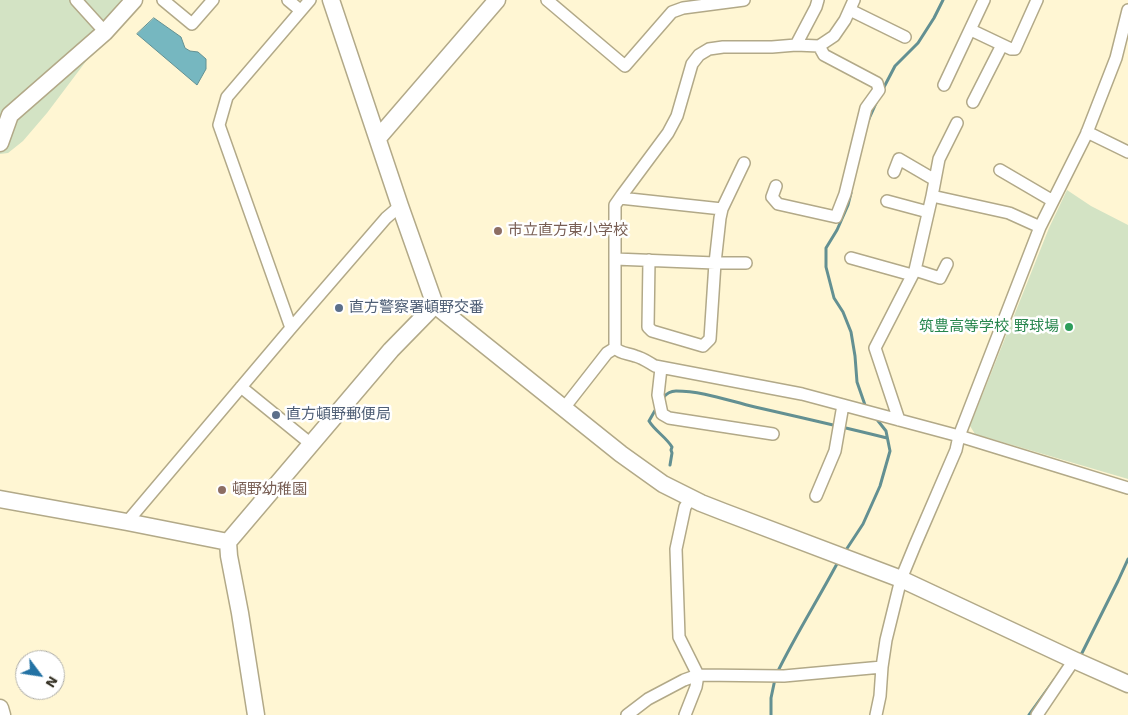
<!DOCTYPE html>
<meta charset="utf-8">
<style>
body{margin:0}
#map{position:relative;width:1128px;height:715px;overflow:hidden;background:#fff6d3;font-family:"Work Sans",sans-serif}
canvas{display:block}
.north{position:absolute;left:15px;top:650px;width:50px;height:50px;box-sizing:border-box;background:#fff;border:1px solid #afaea9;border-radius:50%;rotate:121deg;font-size:14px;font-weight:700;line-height:20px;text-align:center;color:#383427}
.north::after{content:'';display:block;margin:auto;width:18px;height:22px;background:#2372a4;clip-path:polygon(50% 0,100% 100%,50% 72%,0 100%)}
</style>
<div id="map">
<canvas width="1128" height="715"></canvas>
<div class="north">N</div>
</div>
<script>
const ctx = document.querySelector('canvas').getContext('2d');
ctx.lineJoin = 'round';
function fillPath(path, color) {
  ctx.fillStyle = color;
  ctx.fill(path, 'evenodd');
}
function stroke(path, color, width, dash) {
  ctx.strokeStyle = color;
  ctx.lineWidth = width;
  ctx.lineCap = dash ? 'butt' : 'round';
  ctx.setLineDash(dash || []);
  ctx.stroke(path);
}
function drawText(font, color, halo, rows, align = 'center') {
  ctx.font = font + ' "Work Sans","Noto Sans JP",sans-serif';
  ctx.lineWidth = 5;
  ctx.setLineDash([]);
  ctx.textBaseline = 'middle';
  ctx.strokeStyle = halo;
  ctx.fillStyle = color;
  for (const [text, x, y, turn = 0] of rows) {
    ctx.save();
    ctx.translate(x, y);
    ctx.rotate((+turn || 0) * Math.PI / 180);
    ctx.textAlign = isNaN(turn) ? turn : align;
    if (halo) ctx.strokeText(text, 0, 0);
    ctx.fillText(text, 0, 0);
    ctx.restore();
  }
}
fillPath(new Path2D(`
 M 0,0 L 129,0 L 108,32 L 47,113 L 23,141 L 8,153 L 0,154 Z
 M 1067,190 L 1091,206 L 1128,225 L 1128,479 L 975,434 L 970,426 L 1049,228 Z`), '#d3e3c4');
const water = new Path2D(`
 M 154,18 L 181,37 L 185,48 L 190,51 L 198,52 L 206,59 L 206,69 L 197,85 L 137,34 Z`);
fillPath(water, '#76b7c0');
stroke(water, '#639092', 1);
stroke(new Path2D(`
 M 883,89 L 895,66 L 918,43 L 934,18 L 943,0
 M 868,121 L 877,101
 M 851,193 L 848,205 L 837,230 L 826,248 L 826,267 L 834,298 L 843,312 L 851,332 L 855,356 L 857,382 L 865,405 L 867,408
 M 663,398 C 666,394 670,391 676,391 C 703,391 729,401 755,407 C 799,417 843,427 887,438
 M 657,407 L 649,421 C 655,431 666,437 672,447 L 671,450 L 672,453 L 670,465
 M 844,553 L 863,524 L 880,486 L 890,451 L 886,431 L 875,417
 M 1078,655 L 1081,655 L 1118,581 L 1128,559
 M 777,673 C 796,634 819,598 839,560
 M 771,715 L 771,698 L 775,679
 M 1029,715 L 1055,679`), '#639092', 3);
const street = new Path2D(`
 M 76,0 L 105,32
 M 163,0 L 192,24 L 213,0
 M 288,0 L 300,10
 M 547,0 L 625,66 L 672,12 L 683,8 L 744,0
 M 850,10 L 905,37
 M 971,30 L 1011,49 L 1015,49 L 1037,0
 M 796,45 L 816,7 L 818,0
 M 944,85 L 984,0
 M 973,102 L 1002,45
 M 1087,132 L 1128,152
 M 1000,170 L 1053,201
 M 894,172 L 899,159 L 935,180
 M 776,186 L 772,197 L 778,204 L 836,217 L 845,194 L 866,108 L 879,90 L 877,83 L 824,55 L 819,46
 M 932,196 L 939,159 L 957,123
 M 620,198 L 722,209 L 720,218 L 715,263 L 710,339 L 703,346 L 652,331 L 648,327 L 649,260
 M 887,201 L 928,212
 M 722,209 L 744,163
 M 851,258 L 912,275
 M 615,259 L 715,263 L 746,263
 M 915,270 L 940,278 L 947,264
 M 291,328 L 219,125 L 227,97 L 310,0
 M 615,348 C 621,354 628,353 635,356 C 643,358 648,362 655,366 L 802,394 L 959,436 L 1128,488
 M 615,348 L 615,205 L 622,195 L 668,133 L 677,116 L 692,64 L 699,55 L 709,49 L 723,47 L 772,47 L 796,45 L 819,46 L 834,36 L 845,20 L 854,0
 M 661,368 L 658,395 L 662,414 L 669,418 L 773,434
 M 241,387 L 311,444
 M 564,408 L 607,353 L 615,348
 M 899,420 L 875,348 L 915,270 L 932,196 L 1009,213 L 1040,227
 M 816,496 L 835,451 L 843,405
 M 127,522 L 291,328 L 386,218 L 400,206
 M 627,715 L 648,699 L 684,680 L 698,675 L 784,676 L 882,667
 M 685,715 L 696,687 L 698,675 L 679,637 L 676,549 L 685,507 L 691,498
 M 876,715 L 880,696 L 882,667 L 886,640 L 901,579 L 915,545 L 956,450 L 959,436 L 1040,227 L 1086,135 L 1116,58 L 1128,10
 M 1037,715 L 1074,660`);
const secondary = new Path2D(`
 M 331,0 L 400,206 L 435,305 L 621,454 L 663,484 L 701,503 L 724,512 L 901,579 L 1074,660 L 1128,684
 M 378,138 L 497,0
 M 0,143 L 10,115 L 105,32 L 134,0
 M 0,499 L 127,522 L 228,542
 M 0,708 L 2,715
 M 256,715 L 240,613 L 229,556 L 228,542 L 391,350 L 435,305`);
stroke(street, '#b2a988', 14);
stroke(secondary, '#b2a988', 19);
stroke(street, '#fff', 11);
stroke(secondary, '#fff', 16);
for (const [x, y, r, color] of [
 [498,231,5,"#8d6e63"],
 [339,308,5,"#5c6f8a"],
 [1069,327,5,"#2e9e5b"],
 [276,415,5,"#5c6f8a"],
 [222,490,5,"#8d6e63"]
]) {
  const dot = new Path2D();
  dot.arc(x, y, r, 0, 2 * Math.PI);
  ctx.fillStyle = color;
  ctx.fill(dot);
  stroke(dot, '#fff', 2);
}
drawText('15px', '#785e54', '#fff', [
 ["市立直方東小学校",508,231],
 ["頓野幼稚園",232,490]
], 'left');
drawText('15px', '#4e5e75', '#fff', [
 ["直方警察署頓野交番",349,308],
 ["直方頓野郵便局",286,415]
], 'left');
drawText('15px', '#27864d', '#fff', [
 ["筑豊高等学校 野球場",1059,327]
], 'right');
</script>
